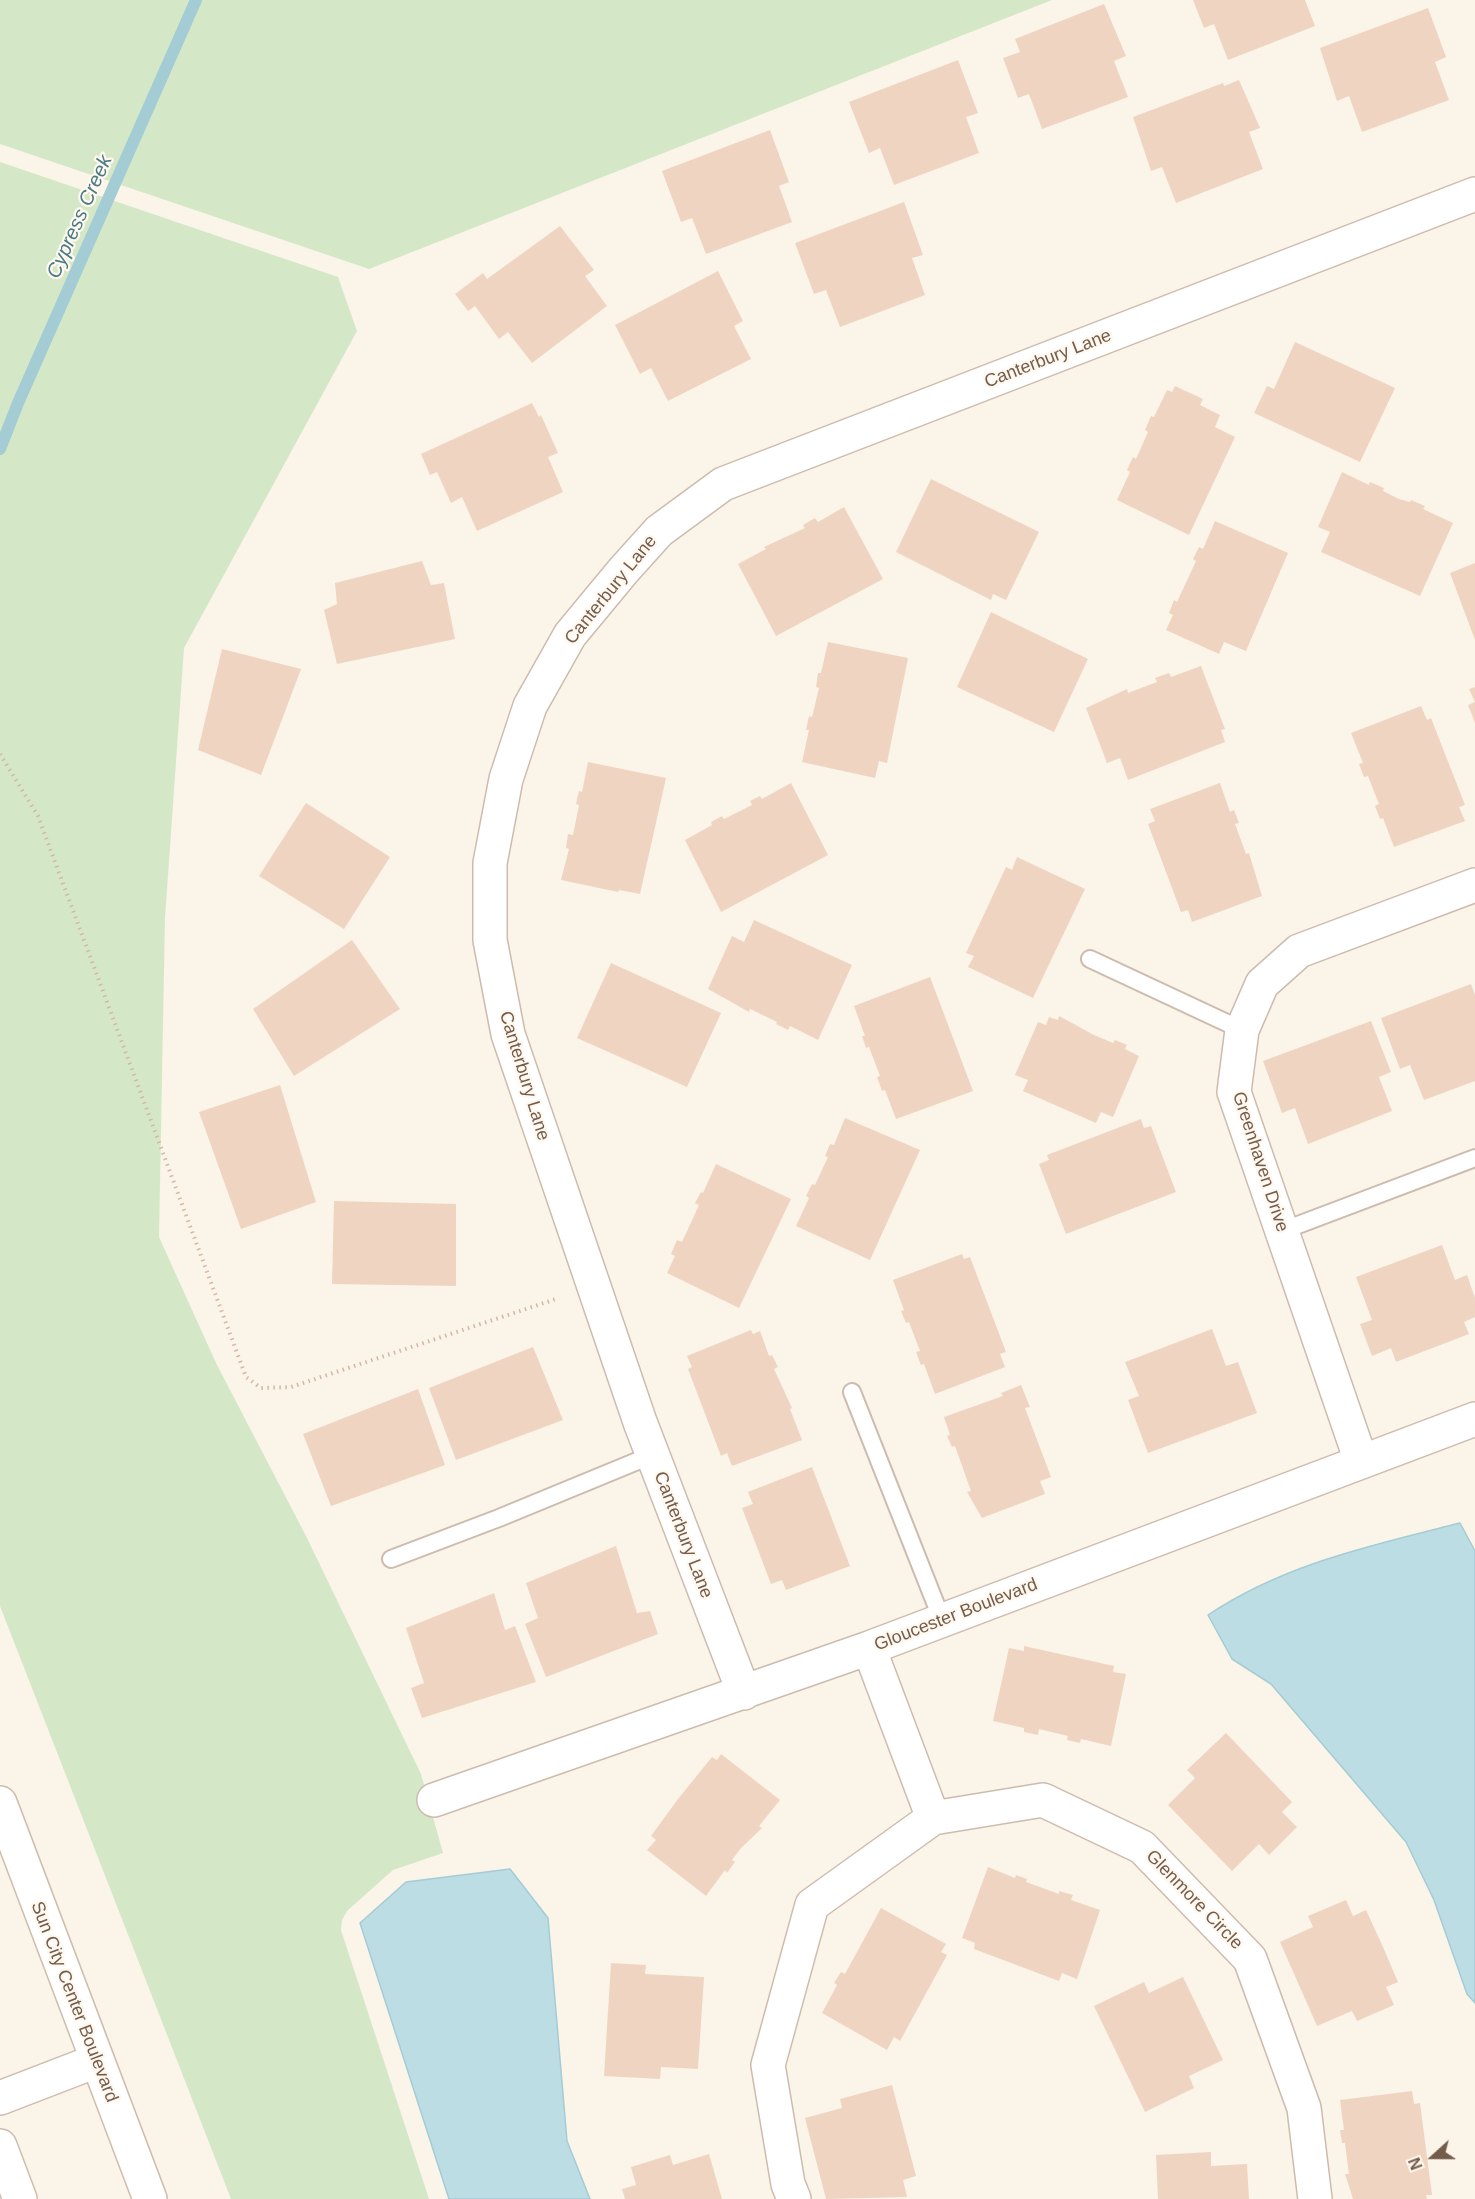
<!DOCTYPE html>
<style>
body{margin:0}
#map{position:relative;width:1475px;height:2199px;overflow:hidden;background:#fbf4e8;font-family:Arial,sans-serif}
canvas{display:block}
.north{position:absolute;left:1403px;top:2127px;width:60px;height:60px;-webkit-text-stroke:4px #fef8ee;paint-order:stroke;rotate:249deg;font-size:16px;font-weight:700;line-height:24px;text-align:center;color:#745c4d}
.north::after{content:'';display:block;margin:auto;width:21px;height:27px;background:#745c4d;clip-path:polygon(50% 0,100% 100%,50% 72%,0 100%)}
</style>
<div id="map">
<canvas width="1475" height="2199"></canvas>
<div class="north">N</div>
</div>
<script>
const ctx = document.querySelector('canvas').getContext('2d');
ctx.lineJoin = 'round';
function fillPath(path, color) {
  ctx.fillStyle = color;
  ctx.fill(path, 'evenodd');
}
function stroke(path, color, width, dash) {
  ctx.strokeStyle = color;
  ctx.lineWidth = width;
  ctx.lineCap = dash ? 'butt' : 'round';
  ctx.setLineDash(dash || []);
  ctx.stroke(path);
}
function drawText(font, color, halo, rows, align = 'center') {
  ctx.font = font + ' Arial,sans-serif';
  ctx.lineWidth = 4.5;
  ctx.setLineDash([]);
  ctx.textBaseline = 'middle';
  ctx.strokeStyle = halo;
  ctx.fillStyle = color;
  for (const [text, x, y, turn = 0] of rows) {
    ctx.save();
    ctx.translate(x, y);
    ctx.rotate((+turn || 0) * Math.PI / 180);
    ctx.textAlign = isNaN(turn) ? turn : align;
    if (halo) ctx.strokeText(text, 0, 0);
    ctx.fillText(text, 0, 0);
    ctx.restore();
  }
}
fillPath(new Path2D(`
 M 0,0 L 1052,0 L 369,269 L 0,144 Z
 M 0,162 L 338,277 L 357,331 L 184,648 L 165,918 L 159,1237 L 216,1363 L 306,1536 L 421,1774 L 443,1853 L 393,1870 L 347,1911 L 342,1920 L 341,1930 L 429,2199 L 231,2199 L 0,1606 Z`), '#d4e8c7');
const water = new Path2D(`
 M 1460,1523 L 1475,1551 L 1475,2003 L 1467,1994 L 1434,1900 L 1406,1842 L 1271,1684 L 1232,1659 L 1208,1615 C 1284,1564 1373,1545 1460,1523 Z
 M 510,1869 L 548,1918 L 567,2141 L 590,2199 L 449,2199 L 360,1923 L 406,1882 Z`);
fillPath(water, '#bddde4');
stroke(water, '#a4ccd5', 1.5);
stroke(new Path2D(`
 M 0,449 L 18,403 L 196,0`), '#a4ccd5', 12);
fillPath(new Path2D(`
 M 1193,0 L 1305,0 L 1315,26 L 1228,60 L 1214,24 L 1204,28 Z
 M 1104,4 L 1126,56 L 1114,61 L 1128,97 L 1042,129 L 1029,94 L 1018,98 L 1003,58 L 1020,52 L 1015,39 Z
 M 1428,8 L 1446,57 L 1435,62 L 1449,100 L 1362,132 L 1349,96 L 1337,101 L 1320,48 Z
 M 958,60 L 978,113 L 966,117 L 979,153 L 894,185 L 880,148 L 869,153 L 849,102 Z
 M 1239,80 L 1260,128 L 1249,132 L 1263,169 L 1176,203 L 1162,167 L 1151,171 L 1133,117 L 1223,83 L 1224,86 Z
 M 770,130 L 789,182 L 779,186 L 792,222 L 706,254 L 692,218 L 681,222 L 662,171 Z
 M 904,202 L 923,255 L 912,258 L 925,295 L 840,327 L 826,290 L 814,294 L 795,243 Z
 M 560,226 L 594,270 L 585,276 L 607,306 L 532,363 L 508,332 L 499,339 L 475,306 L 468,311 L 455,294 L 483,273 L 487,279 Z
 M 718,271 L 743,321 L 734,326 L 751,359 L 668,401 L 651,368 L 640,374 L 615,325 Z
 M 1295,342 L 1395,388 L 1360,462 L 1254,413 L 1267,386 L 1274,389 Z
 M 1175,386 L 1203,399 L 1200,405 L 1220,415 L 1215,427 L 1235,437 L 1189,535 L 1117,500 L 1130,472 L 1127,470 L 1133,457 L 1136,459 L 1148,432 L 1145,430 L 1151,416 L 1154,417 L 1167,390 L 1172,392 Z
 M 532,403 L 539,417 L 541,415 L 558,453 L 548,457 L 563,492 L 477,531 L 462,497 L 451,503 L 437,472 L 430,475 L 421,454 Z
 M 1342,472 L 1369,485 L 1370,482 L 1384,488 L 1383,491 L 1399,499 L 1410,502 L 1411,500 L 1425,506 L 1423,509 L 1453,523 L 1420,596 L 1321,552 L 1330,532 L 1318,527 Z
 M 931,479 L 1039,532 L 1006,600 L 993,594 L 991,600 L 896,552 Z
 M 844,507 L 883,579 L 776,636 L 738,564 L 766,549 L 764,547 L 805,528 L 803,525 L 815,518 L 818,522 Z
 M 1215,521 L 1288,553 L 1246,651 L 1224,642 L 1219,654 L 1166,630 L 1173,615 L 1169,613 L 1174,600 L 1177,602 L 1196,561 L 1193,559 L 1199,547 L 1203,549 Z
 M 422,561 L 431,585 L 444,583 L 455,639 L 337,664 L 324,610 L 337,604 L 335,583 Z
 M 1475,563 L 1475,640 L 1450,573 Z
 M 991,612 L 1088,659 L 1054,732 L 957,687 Z
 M 828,642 L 908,658 L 887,763 L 879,761 L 875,778 L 802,762 L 809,730 L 806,730 L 809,716 L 812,717 L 819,688 L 816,687 L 818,673 L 821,673 Z
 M 222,649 L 301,669 L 261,775 L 198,750 Z
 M 1201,666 L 1225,729 L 1221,730 L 1225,742 L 1128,780 L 1120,758 L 1107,763 L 1086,708 L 1127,689 L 1128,693 L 1157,682 L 1155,678 L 1169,673 L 1171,677 Z
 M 1475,687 L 1475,723 L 1468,705 L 1475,702 L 1469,689 Z
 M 1421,706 L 1427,720 L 1431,718 L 1465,805 L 1459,807 L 1465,821 L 1394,847 L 1383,818 L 1380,819 L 1375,806 L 1379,804 L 1368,776 L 1364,777 L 1359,764 L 1363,763 L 1351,733 Z
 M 588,762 L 666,778 L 640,894 L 619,890 L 618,892 L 561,880 L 569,849 L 566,848 L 568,834 L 573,835 L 579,805 L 576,804 L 579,791 L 582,792 Z
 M 791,783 L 828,855 L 721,912 L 685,840 L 712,825 L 711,822 L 722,816 L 724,819 L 752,805 L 750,801 L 760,796 L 762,799 Z
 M 1220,783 L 1230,812 L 1234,810 L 1239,823 L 1235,824 L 1246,854 L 1249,853 L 1262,896 L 1192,922 L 1188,910 L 1181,912 L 1148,824 L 1155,821 L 1150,809 Z
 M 306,803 L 390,857 L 344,929 L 259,876 Z
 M 1017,857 L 1085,889 L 1033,998 L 968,967 L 974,956 L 966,953 L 1006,867 L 1012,870 Z
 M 754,920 L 852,965 L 818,1040 L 790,1026 L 788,1030 L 776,1024 L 777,1022 L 750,1009 L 749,1012 L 708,989 L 732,936 L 744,942 Z
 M 352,940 L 400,1009 L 294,1076 L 253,1009 Z
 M 611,963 L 721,1013 L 687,1087 L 577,1038 Z
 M 930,977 L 973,1091 L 896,1119 L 885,1090 L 882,1091 L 877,1077 L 880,1076 L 869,1047 L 866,1048 L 862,1036 L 865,1036 L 854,1006 Z
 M 1471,984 L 1475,995 L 1475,1081 L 1424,1100 L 1410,1065 L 1400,1069 L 1381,1018 Z
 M 1059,1016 L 1094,1035 L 1113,1043 L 1115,1040 L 1127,1045 L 1125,1049 L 1139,1056 L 1113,1117 L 1101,1112 L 1096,1123 L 1023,1091 L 1028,1080 L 1015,1075 L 1038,1022 L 1046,1025 L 1049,1017 L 1058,1020 Z
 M 1371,1021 L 1391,1072 L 1379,1077 L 1392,1111 L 1308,1144 L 1295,1108 L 1282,1113 L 1263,1061 Z
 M 280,1085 L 316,1202 L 241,1229 L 199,1112 Z
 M 845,1118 L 920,1150 L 870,1260 L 796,1226 L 809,1198 L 806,1196 L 812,1184 L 815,1185 L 828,1157 L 825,1156 L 830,1144 L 834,1145 Z
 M 1141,1119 L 1144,1128 L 1151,1126 L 1176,1192 L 1066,1234 L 1039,1164 L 1049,1160 L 1047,1155 Z
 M 716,1164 L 791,1199 L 739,1308 L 667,1273 L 675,1256 L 671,1254 L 677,1240 L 682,1242 L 699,1205 L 695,1203 L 701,1192 L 703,1193 Z
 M 334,1201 L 456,1204 L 456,1286 L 332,1284 Z
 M 1442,1245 L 1455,1280 L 1467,1275 L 1475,1298 L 1475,1317 L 1464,1322 L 1469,1334 L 1396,1362 L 1391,1348 L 1372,1356 L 1360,1324 L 1372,1320 L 1356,1277 Z
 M 962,1254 L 964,1259 L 970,1257 L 1006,1352 L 1000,1354 L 1005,1367 L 935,1394 L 924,1364 L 921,1365 L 916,1352 L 920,1351 L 909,1322 L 906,1323 L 901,1311 L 904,1310 L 893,1280 Z
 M 1212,1329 L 1226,1366 L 1238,1362 L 1257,1413 L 1148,1453 L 1128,1400 L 1139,1396 L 1125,1362 Z
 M 751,1330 L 753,1334 L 760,1331 L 769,1356 L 772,1355 L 778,1367 L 774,1369 L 792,1408 L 790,1409 L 802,1440 L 732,1466 L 727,1453 L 721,1456 L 688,1369 L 692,1367 L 687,1356 Z
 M 533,1347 L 563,1420 L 456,1460 L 429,1388 Z
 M 1021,1385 L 1030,1407 L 1025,1408 L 1051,1477 L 1040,1481 L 1045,1494 L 982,1518 L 967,1492 L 971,1491 L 955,1446 L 952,1447 L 947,1436 L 950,1435 L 944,1417 L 1003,1396 L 1001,1393 Z
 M 418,1389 L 445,1465 L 331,1506 L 303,1434 Z
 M 812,1467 L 850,1566 L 786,1590 L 782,1580 L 771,1584 L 742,1508 L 753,1504 L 748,1492 Z
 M 616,1546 L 637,1613 L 650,1611 L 658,1634 L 546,1677 L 525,1624 L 538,1618 L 526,1583 Z
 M 494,1593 L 505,1630 L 515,1626 L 536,1682 L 422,1718 L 411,1688 L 424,1683 L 406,1628 Z
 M 1024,1646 L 1114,1666 L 1113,1672 L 1126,1674 L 1111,1746 L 1081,1739 L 1080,1743 L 1067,1740 L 1068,1736 L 1039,1729 L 1038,1735 L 1024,1732 L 1024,1728 L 993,1721 L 1009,1648 L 1024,1651 Z
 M 1226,1733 L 1292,1802 L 1282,1812 L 1297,1827 L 1269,1855 L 1259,1844 L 1232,1871 L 1168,1805 L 1195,1778 L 1187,1770 Z
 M 721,1754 L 780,1800 L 759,1826 L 762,1828 L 741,1848 L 732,1860 L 735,1862 L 727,1873 L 725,1870 L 706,1896 L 647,1850 L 656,1840 L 651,1836 L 678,1799 L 712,1757 L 717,1760 Z
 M 988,1867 L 1015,1878 L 1016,1875 L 1027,1879 L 1026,1882 L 1059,1894 L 1059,1891 L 1073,1895 L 1071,1900 L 1100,1910 L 1077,1979 L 1062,1973 L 1059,1981 L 974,1949 L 975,1943 L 962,1938 Z
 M 1346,1900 L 1353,1916 L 1366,1910 L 1383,1947 L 1398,1982 L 1386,1987 L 1394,2005 L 1357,2021 L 1352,2011 L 1317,2026 L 1280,1942 L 1313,1927 L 1308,1916 Z
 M 881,1908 L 946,1944 L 941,1952 L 947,1955 L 900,2041 L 894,2037 L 887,2050 L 822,2013 L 837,1985 L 834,1983 L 841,1972 L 845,1974 Z
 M 611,1963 L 646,1965 L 645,1974 L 704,1977 L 698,2069 L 661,2067 L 660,2079 L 604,2076 Z
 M 1183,1977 L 1223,2060 L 1189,2076 L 1194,2088 L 1145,2112 L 1094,2006 L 1144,1982 L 1149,1993 Z
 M 892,2085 L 916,2176 L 903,2180 L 907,2197 L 826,2199 L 805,2118 L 842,2108 L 840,2099 Z
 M 1412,2091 L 1414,2104 L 1420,2103 L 1432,2195 L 1426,2195 L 1427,2199 L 1353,2199 L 1345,2174 L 1349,2174 L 1345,2143 L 1342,2143 L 1340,2130 L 1344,2130 L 1340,2100 Z
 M 1211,2152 L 1211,2166 L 1247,2164 L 1249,2199 L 1158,2199 L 1156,2155 Z
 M 709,2154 L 722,2199 L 625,2199 L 622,2189 L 636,2185 L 631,2167 L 670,2155 L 673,2165 Z`), '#efd5c1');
const lane = new Path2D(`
 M 1090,959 L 1242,1030
 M 1282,1231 L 1475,1158
 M 852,1392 L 942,1620
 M 391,1559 L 499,1518 L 652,1455`);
const street = new Path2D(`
 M 1361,1461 L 1234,1092 L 1242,1030 L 1262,984 L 1299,951 L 1475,885
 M 869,1648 L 933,1818
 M 744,1693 L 640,1422 L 508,1034 L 490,940 L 490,863 L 506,779 L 530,706 L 570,635 L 623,571 L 659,531 L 723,484 L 1475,194
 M 434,1800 L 869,1648 L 1475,1419
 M 0,2098 L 96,2061
 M 794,2199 L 788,2184 L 768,2065 L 812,1905 L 933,1818 L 1043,1800 L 1142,1847 L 1250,1959 L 1304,2108 L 1315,2199`);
const secondary = new Path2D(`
 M 0,1803 L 150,2199
 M 0,2146 L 20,2199`);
stroke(lane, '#cdbcae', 20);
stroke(street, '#cdbcae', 36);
stroke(secondary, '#cfbdac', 36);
stroke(new Path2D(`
 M 0,754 L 38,816 L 246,1377 L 261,1388 L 291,1387 L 559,1298`), '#d4b8a4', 4, [1.5, 4.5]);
stroke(lane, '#fff', 16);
stroke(street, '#fff', 33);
stroke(secondary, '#fff', 33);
drawText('18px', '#745c4d', '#fef8ee', [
 ["Canterbury Lane",1048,359,-21],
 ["Canterbury Lane",611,590,-51],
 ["Canterbury Lane",524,1076,73],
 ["Greenhaven Drive",1260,1162,72],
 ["Canterbury Lane",683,1535,69],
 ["Gloucester Boulevard",956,1615,-21],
 ["Glenmore Circle",1194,1900,46],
 ["Sun City Center Boulevard",74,2002,69]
]);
drawText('italic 20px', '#477a86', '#fef8ee', [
 ["Cypress Creek",80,217,-66]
]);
</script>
